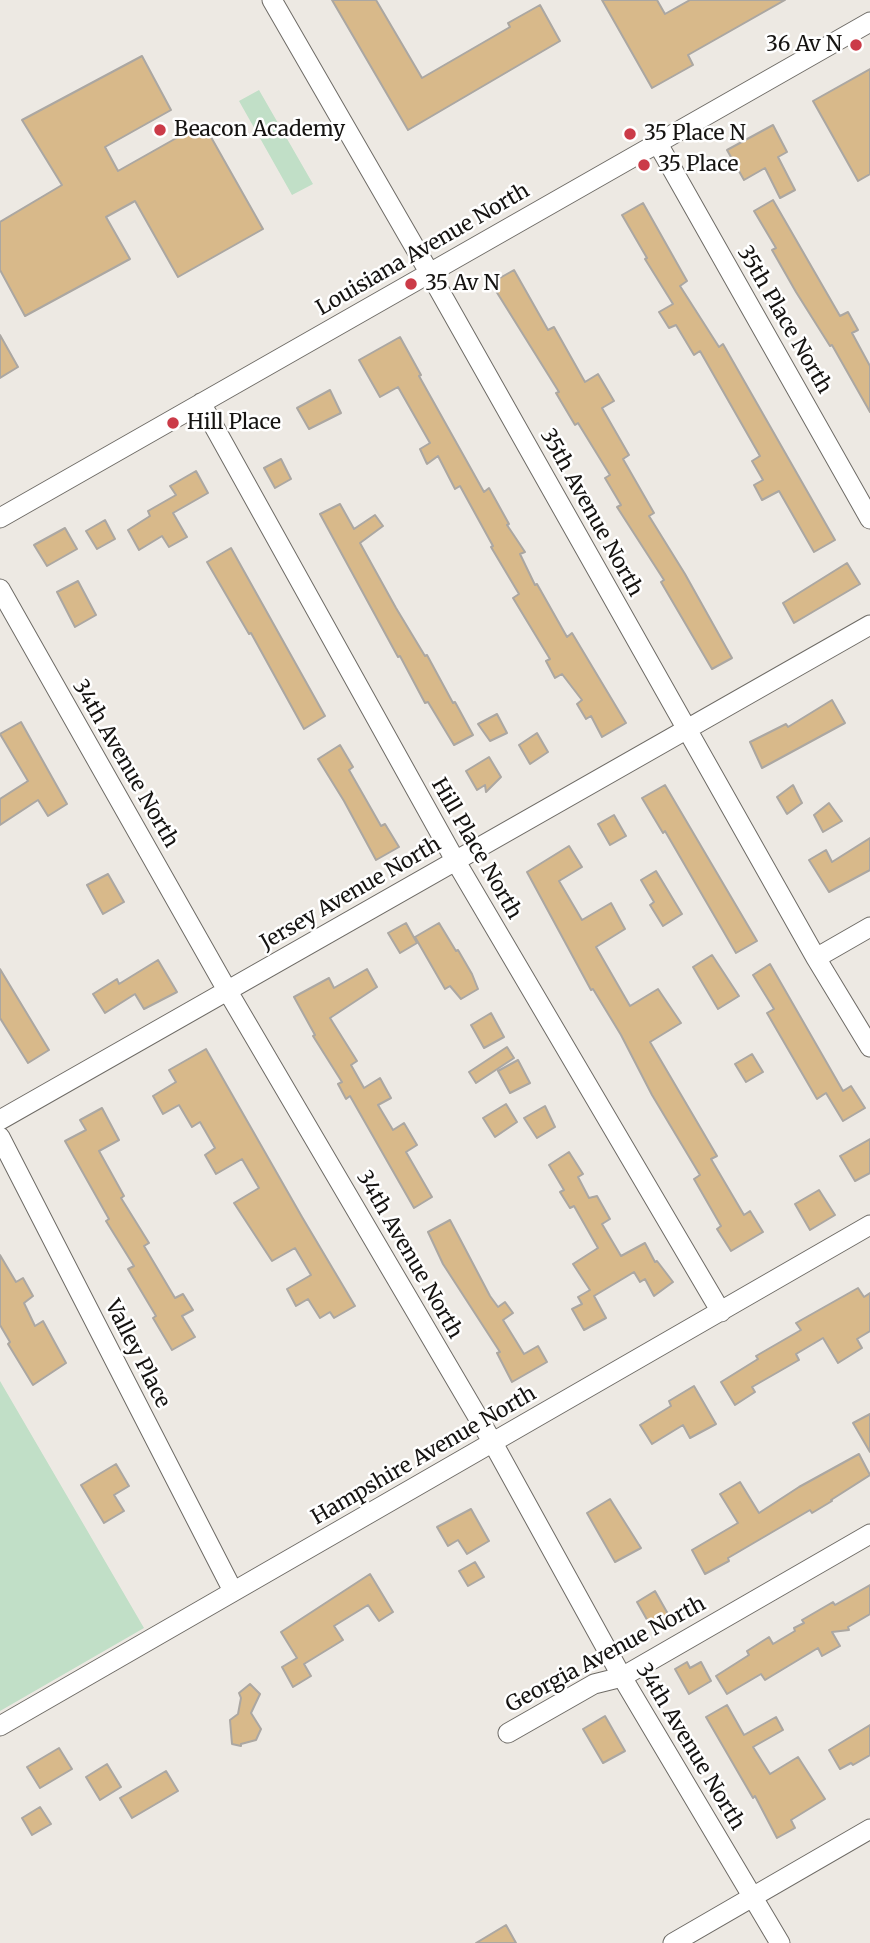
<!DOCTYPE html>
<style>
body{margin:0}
canvas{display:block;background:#ede9e3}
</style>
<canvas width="870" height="1943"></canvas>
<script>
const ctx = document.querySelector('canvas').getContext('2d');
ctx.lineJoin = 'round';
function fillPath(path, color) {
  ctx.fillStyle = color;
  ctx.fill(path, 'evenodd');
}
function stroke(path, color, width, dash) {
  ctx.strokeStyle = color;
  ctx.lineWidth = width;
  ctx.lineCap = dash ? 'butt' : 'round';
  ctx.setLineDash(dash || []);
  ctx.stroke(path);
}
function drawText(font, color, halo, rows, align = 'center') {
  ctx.font = font + ' Merriweather,serif';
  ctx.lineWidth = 5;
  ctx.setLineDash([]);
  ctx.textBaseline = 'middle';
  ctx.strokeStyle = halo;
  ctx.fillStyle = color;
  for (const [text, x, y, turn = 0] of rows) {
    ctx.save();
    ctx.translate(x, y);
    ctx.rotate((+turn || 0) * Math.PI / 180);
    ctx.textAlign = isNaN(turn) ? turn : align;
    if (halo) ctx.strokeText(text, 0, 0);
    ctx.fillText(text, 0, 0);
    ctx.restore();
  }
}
fillPath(new Path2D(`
 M 259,90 L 313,184 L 292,195 L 239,101 Z
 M 0,1381 L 144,1628 L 0,1711 Z`), '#c1dfc7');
const building = new Path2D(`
 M 332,0 L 376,0 L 422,78 L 510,27 L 508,23 L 540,5 L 560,41 L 408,130 Z
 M 602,0 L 657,0 L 665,14 L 690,0 L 785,0 L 688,55 L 693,65 L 652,88 Z
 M 142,56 L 171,110 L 105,147 L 118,171 L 203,123 L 263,229 L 178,277 L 135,201 L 106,217 L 130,259 L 25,316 L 0,270 L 0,222 L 62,185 L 22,120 Z
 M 870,69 L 870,174 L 858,181 L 813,101 Z
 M 773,125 L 787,152 L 778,157 L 795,190 L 780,198 L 765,168 L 744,180 L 727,150 Z
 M 773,200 L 840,316 L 848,312 L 858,330 L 852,333 L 870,366 L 870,412 L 832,345 L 830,346 L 796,292 L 772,250 L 776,248 L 754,211 Z
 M 643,203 L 687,281 L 680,286 L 719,347 L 723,344 L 835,540 L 814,552 L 779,491 L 762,500 L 754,485 L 763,480 L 752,461 L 760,456 L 700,351 L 694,355 L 676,325 L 669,328 L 659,312 L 673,304 L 645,259 L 647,258 L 622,215 Z
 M 514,270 L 548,330 L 554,327 L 585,382 L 598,374 L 614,401 L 602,408 L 629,455 L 623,459 L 654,513 L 649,516 L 685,574 L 732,658 L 712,669 L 661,582 L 664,580 L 617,507 L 621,505 L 605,478 L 610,475 L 578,423 L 575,425 L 556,393 L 559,392 L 491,283 Z
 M 0,335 L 18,367 L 0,378 Z
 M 400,337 L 421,375 L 419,376 L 484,492 L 489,488 L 509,524 L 507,525 L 525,552 L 520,554 L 535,585 L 537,584 L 567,637 L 572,633 L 626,723 L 602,737 L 591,716 L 586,719 L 577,704 L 582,700 L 562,674 L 555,678 L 546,661 L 550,659 L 513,598 L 519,594 L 491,547 L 493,546 L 460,486 L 455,489 L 438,456 L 427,464 L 420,449 L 430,443 L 398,387 L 380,397 L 359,360 Z
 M 330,390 L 341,413 L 309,429 L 297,408 Z
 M 281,459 L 291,479 L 275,488 L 264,468 Z
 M 196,471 L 208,493 L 173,513 L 187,537 L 169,547 L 162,536 L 139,550 L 128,530 L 150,516 L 148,511 L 176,495 L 170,486 Z
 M 340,504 L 354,529 L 375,515 L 383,526 L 360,543 L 396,608 L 425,656 L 427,655 L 453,703 L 455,702 L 473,735 L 454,745 L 428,702 L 425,703 L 400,656 L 398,657 L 320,514 Z
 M 105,520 L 115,539 L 97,549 L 86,531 Z
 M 65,528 L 77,549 L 47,566 L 34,545 Z
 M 231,548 L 325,716 L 304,729 L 251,633 L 249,634 L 207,562 Z
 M 847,563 L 860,584 L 794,623 L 783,603 Z
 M 78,581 L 96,615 L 75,627 L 57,592 Z
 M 832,700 L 845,723 L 762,768 L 750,742 L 786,724 L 788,727 Z
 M 497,714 L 507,733 L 490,741 L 478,724 Z
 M 21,722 L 67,804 L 48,816 L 38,800 L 0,825 L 0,799 L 28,781 L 0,734 Z
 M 537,733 L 548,752 L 530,764 L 519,745 Z
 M 340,745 L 353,767 L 349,770 L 381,826 L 385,824 L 399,847 L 376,860 L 344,801 L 318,759 Z
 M 489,757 L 501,777 L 486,792 L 485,785 L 477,790 L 466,771 Z
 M 665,785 L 757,941 L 736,953 L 665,831 L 663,833 L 642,798 Z
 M 793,785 L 802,803 L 787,814 L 777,797 Z
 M 829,803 L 842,821 L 823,832 L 814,815 Z
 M 614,815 L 626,836 L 610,845 L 598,824 Z
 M 870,838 L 870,870 L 829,892 L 809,860 L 826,850 L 832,862 Z
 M 569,846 L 582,867 L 559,881 L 582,920 L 611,903 L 625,929 L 596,947 L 630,1006 L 658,989 L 681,1023 L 650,1042 L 717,1156 L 711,1159 L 744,1215 L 750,1211 L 763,1232 L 731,1251 L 717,1229 L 721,1226 L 694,1179 L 700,1175 L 652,1095 L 621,1035 L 593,989 L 591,990 L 527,872 Z
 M 656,871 L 682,914 L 663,926 L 650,905 L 654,902 L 641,880 Z
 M 108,874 L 124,902 L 103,914 L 87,885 Z
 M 406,923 L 417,943 L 400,953 L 388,933 Z
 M 439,923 L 456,951 L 458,950 L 472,974 L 478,989 L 461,999 L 450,986 L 445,989 L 415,937 Z
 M 712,955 L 739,996 L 718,1009 L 693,967 Z
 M 158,960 L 177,992 L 144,1009 L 135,994 L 105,1013 L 93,994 L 117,979 L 119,984 Z
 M 770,964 L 843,1091 L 851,1086 L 865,1108 L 843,1121 L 826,1093 L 817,1099 L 767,1013 L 774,1009 L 753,975 Z
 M 0,969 L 49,1050 L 28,1063 L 0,1018 Z
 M 367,969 L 377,987 L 330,1018 L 357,1061 L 351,1065 L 364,1088 L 380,1078 L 391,1098 L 378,1105 L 393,1130 L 404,1123 L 417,1145 L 406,1152 L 432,1197 L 414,1208 L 350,1096 L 346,1099 L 338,1084 L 342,1082 L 313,1036 L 315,1035 L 294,997 L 329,978 L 334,988 Z
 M 491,1013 L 504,1037 L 484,1048 L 471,1025 Z
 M 507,1047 L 514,1058 L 476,1083 L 469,1072 Z
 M 206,1049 L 302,1217 L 355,1306 L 334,1318 L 330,1312 L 320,1318 L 308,1299 L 296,1306 L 287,1289 L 311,1275 L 295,1248 L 272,1261 L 234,1203 L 259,1188 L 242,1159 L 216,1174 L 205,1155 L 215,1148 L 200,1122 L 192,1127 L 179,1105 L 163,1114 L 153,1096 L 176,1082 L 169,1070 Z
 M 752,1054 L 763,1072 L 746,1082 L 735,1064 Z
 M 518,1060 L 530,1083 L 510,1093 L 498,1071 Z
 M 506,1104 L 517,1122 L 495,1137 L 483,1118 Z
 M 545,1106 L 555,1127 L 537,1138 L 524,1118 Z
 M 102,1108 L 119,1140 L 99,1151 L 124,1196 L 121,1198 L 149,1243 L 144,1246 L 175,1298 L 183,1294 L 193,1310 L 182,1316 L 195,1337 L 172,1350 L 153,1318 L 156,1316 L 128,1269 L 134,1266 L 106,1221 L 109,1219 L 65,1141 L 86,1130 L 80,1120 Z
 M 870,1139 L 870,1173 L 855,1181 L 840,1156 Z
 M 569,1152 L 583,1174 L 578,1177 L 589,1198 L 597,1196 L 610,1219 L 602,1224 L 621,1256 L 645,1243 L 655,1262 L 657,1261 L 673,1282 L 654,1296 L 645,1279 L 640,1282 L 634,1272 L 594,1296 L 606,1318 L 584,1330 L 572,1309 L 582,1304 L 578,1297 L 590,1290 L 573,1264 L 598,1248 L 574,1206 L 570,1208 L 560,1192 L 564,1190 L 549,1165 Z
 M 819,1190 L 835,1215 L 810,1230 L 795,1204 Z
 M 450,1220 L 490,1296 L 498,1307 L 505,1302 L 513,1313 L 503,1320 L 524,1354 L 538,1346 L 547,1362 L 512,1382 L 497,1353 L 500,1352 L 443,1264 L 428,1232 Z
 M 0,1255 L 16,1282 L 23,1278 L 33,1296 L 24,1303 L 35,1326 L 43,1321 L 66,1363 L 33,1385 L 8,1344 L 10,1342 L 0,1325 Z
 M 858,1288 L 864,1297 L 870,1293 L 870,1331 L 857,1339 L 862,1348 L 838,1363 L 823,1338 L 796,1354 L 799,1360 L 752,1387 L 755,1392 L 735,1405 L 721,1382 L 758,1359 L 756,1356 L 801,1330 L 796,1323 Z
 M 694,1386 L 716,1424 L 690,1438 L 683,1425 L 652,1444 L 640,1425 L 671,1406 L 669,1401 Z
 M 870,1414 L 870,1452 L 853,1423 Z
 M 859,1454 L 870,1475 L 831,1500 L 832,1501 L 812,1513 L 810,1510 L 728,1558 L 729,1561 L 705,1574 L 692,1550 L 738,1523 L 720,1494 L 740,1482 L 759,1513 L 799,1487 Z
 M 116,1464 L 129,1486 L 114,1495 L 124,1511 L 104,1523 L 81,1485 Z
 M 610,1499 L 641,1548 L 615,1562 L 587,1513 Z
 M 471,1509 L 489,1541 L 467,1554 L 458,1540 L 448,1546 L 437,1527 Z
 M 475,1562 L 484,1577 L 468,1586 L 459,1571 Z
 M 370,1574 L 393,1612 L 379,1621 L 368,1605 L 334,1626 L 343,1640 L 304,1664 L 311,1676 L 293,1687 L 282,1667 L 297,1658 L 281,1632 Z
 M 870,1585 L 870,1614 L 848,1627 L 849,1630 L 832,1632 L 840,1646 L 822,1656 L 818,1648 L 765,1680 L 761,1674 L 727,1694 L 716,1676 L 749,1655 L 747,1651 L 769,1637 L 773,1644 L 795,1631 L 794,1628 L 804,1623 L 802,1620 L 833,1602 L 835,1605 Z
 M 655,1591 L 668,1614 L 650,1625 L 637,1602 Z
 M 687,1662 L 690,1668 L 701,1662 L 711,1681 L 689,1694 L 675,1669 Z
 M 250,1684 L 260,1694 L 251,1713 L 261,1729 L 256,1740 L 241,1744 L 241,1746 L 232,1744 L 230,1720 L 238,1714 L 241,1698 L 239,1693 Z
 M 727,1705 L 744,1735 L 776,1717 L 783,1730 L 753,1747 L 770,1774 L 798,1757 L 825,1799 L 791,1820 L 795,1828 L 777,1838 L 755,1796 L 753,1798 L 706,1717 Z
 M 605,1716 L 625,1751 L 603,1763 L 583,1729 Z
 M 870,1725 L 870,1755 L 853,1765 L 851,1763 L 840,1769 L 829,1750 Z
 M 59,1748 L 72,1769 L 40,1788 L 27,1767 Z
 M 107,1764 L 121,1787 L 100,1800 L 86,1777 Z
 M 166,1771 L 178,1791 L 132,1818 L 120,1798 Z
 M 40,1807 L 51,1824 L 32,1835 L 22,1818 Z
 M 506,1925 L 516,1943 L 476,1943 Z`);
fillPath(building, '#d8b98a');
stroke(building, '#aba7a2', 2);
const street = new Path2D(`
 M 272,0 L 429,272 L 816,958 L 870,1047
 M 658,144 L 870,519
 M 201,403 L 455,860 L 721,1312
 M 0,518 L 870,22
 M 0,589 L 227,990 L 493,1443 L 622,1677 L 780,1943
 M 816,958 L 870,927
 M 0,1120 L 870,625
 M 0,1137 L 233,1591
 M 0,1726 L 870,1225
 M 508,1733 L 594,1684 L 622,1677 L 870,1534
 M 673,1943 L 870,1829`);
stroke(street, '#6e6b66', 21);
stroke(street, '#fff', 19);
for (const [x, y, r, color] of [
 [856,45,7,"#cb3b48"],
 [160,130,7,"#cb3b48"],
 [630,134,7,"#cb3b48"],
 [644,165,7,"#cb3b48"],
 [411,284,7,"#cb3b48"],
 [173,423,7,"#cb3b48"]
]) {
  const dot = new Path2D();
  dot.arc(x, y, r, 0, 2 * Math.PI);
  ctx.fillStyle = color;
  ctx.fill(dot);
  stroke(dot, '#fff', 2.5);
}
drawText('21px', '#151311', '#fff', [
 ["36 Av N",842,45,"right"],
 ["Beacon Academy",174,130],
 ["35 Place N",644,134],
 ["35 Place",658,165],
 ["35 Av N",425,284],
 ["Hill Place",187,423]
], 'left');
drawText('21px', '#151311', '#fff', [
 ["Louisiana Avenue North",423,250,-30],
 ["35th Place North",784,320,60],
 ["35th Avenue North",591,513,61],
 ["34th Avenue North",125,764,60],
 ["Hill Place North",476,849,60],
 ["Jersey Avenue North",351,894,-30],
 ["34th Avenue North",409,1255,60],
 ["Valley Place",137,1354,63],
 ["Hampshire Avenue North",424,1456,-30],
 ["Georgia Avenue North",606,1655,-28],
 ["34th Avenue North",690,1747,59]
]);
</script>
